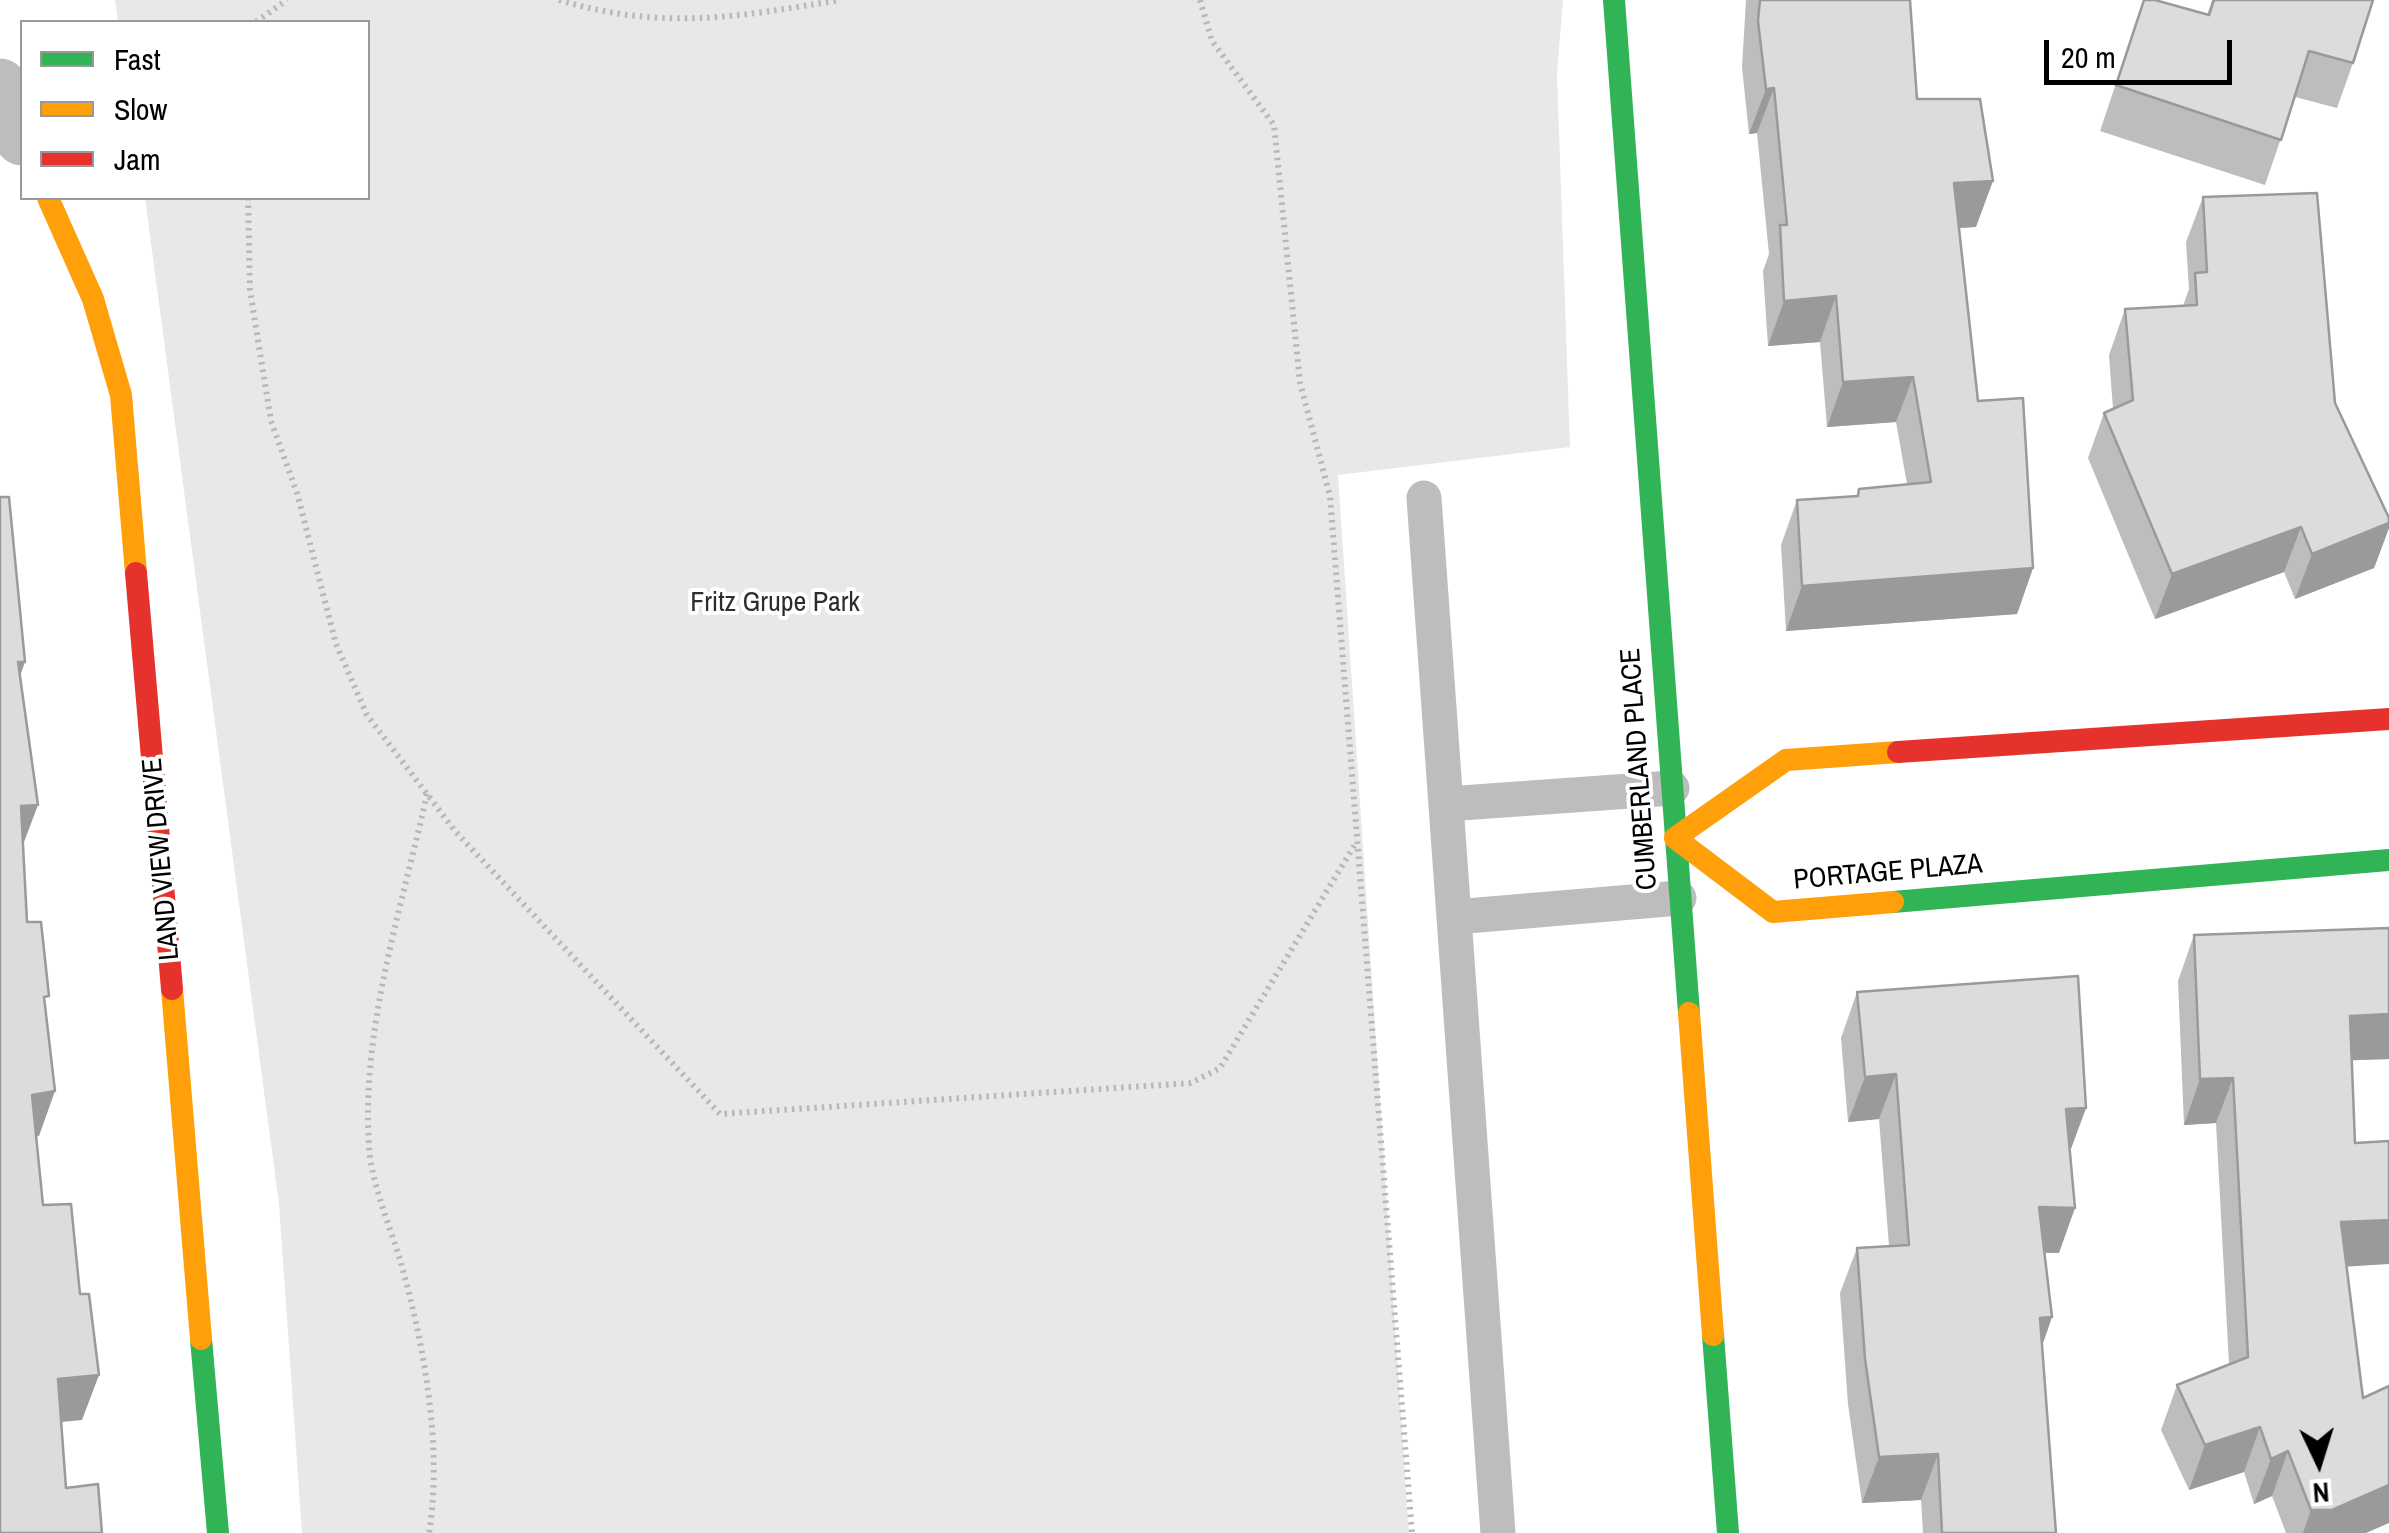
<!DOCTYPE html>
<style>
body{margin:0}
#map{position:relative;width:2389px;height:1533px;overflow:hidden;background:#fff;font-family:"Archivo Narrow",sans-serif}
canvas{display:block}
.legend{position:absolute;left:20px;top:20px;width:350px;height:180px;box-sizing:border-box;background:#fff;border:2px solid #999;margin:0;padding:12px 18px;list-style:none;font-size:30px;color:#000}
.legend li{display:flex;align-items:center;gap:20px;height:50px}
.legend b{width:50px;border:2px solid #999}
.north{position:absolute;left:2269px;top:1413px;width:100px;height:100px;-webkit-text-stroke:8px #fff;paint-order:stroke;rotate:176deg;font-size:28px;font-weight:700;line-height:40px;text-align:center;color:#000}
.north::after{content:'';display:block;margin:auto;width:35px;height:45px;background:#000;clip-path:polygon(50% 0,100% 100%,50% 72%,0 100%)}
.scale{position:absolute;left:2044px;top:40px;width:188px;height:45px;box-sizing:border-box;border:5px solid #000;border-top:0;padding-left:12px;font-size:30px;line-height:35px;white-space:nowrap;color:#000;-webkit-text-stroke:8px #fff;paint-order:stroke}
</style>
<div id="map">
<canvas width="2389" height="1533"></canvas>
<ul class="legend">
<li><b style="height:12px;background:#30b455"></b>Fast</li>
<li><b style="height:12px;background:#ff9f0a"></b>Slow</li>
<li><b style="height:12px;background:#e5322d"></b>Jam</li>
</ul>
<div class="north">N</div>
<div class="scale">20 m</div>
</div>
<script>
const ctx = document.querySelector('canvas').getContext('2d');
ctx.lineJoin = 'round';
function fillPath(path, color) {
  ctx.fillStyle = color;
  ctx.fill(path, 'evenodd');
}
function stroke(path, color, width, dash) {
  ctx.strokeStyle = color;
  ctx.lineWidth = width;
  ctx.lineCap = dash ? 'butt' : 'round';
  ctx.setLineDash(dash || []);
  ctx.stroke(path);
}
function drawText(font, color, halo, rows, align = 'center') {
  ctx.font = font + ' "Archivo Narrow",sans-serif';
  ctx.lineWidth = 8;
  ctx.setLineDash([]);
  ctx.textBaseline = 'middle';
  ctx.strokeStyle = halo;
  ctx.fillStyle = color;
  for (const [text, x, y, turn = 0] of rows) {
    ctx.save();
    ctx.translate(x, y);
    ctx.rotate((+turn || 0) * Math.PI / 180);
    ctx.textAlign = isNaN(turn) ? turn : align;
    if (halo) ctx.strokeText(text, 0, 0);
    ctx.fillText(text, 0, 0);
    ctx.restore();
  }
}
fillPath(new Path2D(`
 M 115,0 L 1563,0 L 1557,75 L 1570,447 L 1338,475 L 1409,1533 L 302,1533 L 279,1204 L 145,198 L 368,198 L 368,22 L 118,22 Z`), '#e8e8e8');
stroke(new Path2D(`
 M 559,0 C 663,31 736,17 840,0
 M 1200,0 L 1212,41 L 1274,125 L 1300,383 L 1330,496 L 1412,1533
 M 256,22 L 287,0
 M 248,198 L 250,290 L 271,421 L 297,493 L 336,644 L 367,715 L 455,831 L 720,1114 L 1191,1083 L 1220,1068 L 1357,841
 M 427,794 C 402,908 361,1028 369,1146 C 371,1183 390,1226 401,1263 C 424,1345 443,1448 429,1533`), '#b8b8b8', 6, [2.5, 5]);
stroke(new Path2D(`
 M 1424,498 L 1498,1533
 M 1447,804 L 1672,788
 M 1455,917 L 1679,898`), '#bdbdbd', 35);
stroke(new Path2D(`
 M 0,86 L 22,138`), '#bdbdbd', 55);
stroke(new Path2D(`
 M 1614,0 L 1689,1013
 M 1893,902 L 2389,860
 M 1713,1335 L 1728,1533
 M 201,1339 L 218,1533`), '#30b455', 22);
stroke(new Path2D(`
 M 48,198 L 93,299 L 121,395 L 136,573
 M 1893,902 L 1773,912 L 1675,838 L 1786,760 L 1898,752
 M 172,989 L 201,1339
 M 1689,1013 L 1713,1335`), '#ff9f0a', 22);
stroke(new Path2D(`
 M 136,573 L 172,989
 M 1898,752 L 2389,719`), '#e5322d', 22);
fillPath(new Path2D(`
 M 1746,0 L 1910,0 L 1917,99 L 1976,227 L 1959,228 L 1978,401 L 2033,568 L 2017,614 L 1786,631 L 1781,545 L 1797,500 L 1856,496 L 1859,489 L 1907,484 L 1896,422 L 1827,427 L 1820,342 L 1768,346 L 1763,271 L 1769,254 L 1757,133 L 1749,134 L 1742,67 Z
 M 2144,0 L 2207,15 L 2212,0 L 2373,0 L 2353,63 L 2337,108 L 2295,97 L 2265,185 L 2100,131 Z
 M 2203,197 L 2335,403 L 2389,518 L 2389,528 L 2374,568 L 2295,599 L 2284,572 L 2155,619 L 2088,458 L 2104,413 L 2113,409 L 2109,355 L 2125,309 L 2183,306 L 2189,289 L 2186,242 Z
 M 2194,935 L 2389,1059 L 2352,1060 L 2347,1266 L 2366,1533 L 2286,1533 L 2272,1496 L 2254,1504 L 2244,1472 L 2189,1490 L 2161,1430 L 2177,1385 L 2229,1364 L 2216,1123 L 2184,1125 L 2178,981 Z
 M 1857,992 L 2086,1108 L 2070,1151 L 2059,1253 L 2045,1253 L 2052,1317 L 2042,1346 L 2056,1533 L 1923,1533 L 1921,1500 L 1862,1503 L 1848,1404 L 1840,1293 L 1857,1248 L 1889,1246 L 1879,1119 L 1848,1122 L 1841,1038 Z`), '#bdbdbd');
fillPath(new Path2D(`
 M 1774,88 L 1757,133 L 1749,134 L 1766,89 Z
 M 1993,181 L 1976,227 L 1937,229 L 1954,183 Z
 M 1836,296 L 1820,342 L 1768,346 L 1784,301 Z
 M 1913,377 L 1896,422 L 1827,427 L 1843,382 Z
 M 2389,523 L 2389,528 L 2374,568 L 2295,599 L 2312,554 Z
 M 2301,527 L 2284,572 L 2155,619 L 2172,574 Z
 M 2033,568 L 2017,614 L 1786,631 L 1802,586 Z
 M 18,662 L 25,662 L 9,707 Z
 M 38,805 L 21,850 L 21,806 Z
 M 2389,1014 L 2389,1059 L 2333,1061 L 2350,1016 Z
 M 1896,1074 L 1879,1119 L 1848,1122 L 1865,1077 Z
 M 2233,1078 L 2216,1123 L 2184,1125 L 2200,1079 Z
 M 55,1091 L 39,1136 L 15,1140 L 32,1095 Z
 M 2086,1108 L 2069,1154 L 2066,1109 Z
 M 2039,1207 L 2075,1208 L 2059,1253 L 2023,1252 Z
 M 2389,1220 L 2389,1264 L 2325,1268 L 2341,1222 Z
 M 2052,1317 L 2036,1363 L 2040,1318 Z
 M 99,1375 L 82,1420 L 41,1424 L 58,1379 Z
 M 2260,1427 L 2244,1472 L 2189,1490 L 2205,1445 Z
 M 2288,1451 L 2272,1496 L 2254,1504 L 2271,1459 Z
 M 1938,1454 L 1921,1500 L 1862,1503 L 1879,1457 Z
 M 2389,1485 L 2389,1523 L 2366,1533 L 2303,1533 L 2311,1510 Z`), '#9a9a9a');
const building = new Path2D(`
 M 1760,0 L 1910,0 L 1917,99 L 1980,99 L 1993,181 L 1954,183 L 1978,401 L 2023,398 L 2033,568 L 1802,586 L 1797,500 L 1858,496 L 1859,489 L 1931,482 L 1913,377 L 1843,382 L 1836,296 L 1784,301 L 1780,225 L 1787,225 L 1774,88 L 1766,89 L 1758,21 Z
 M 2144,0 L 2155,0 L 2209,15 L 2214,0 L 2373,0 L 2353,63 L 2309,51 L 2281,140 L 2116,85 Z
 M 2317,193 L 2335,403 L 2389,518 L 2389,523 L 2312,554 L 2301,527 L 2172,574 L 2104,413 L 2133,400 L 2125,309 L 2197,305 L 2195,273 L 2207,272 L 2203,197 Z
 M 0,497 L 9,497 L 25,662 L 18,662 L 38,805 L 21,806 L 27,922 L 41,922 L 49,996 L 44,997 L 55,1091 L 32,1095 L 43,1205 L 71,1204 L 80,1294 L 89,1294 L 99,1375 L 58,1379 L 66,1488 L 98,1484 L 102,1533 L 0,1533 Z
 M 2389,928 L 2389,1014 L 2350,1016 L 2355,1143 L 2389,1141 L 2389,1220 L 2341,1222 L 2363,1398 L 2389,1386 L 2389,1485 L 2332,1510 L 2311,1510 L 2288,1451 L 2271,1459 L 2260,1427 L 2205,1445 L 2177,1385 L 2248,1357 L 2233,1078 L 2200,1079 L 2194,935 Z
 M 2078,976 L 2086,1108 L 2066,1109 L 2075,1208 L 2039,1207 L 2052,1317 L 2040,1318 L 2056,1533 L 1942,1533 L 1938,1454 L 1879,1457 L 1865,1359 L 1857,1248 L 1909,1245 L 1896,1074 L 1865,1077 L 1857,992 Z`);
fillPath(building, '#dcdcdc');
stroke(building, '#9a9a9a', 2.5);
drawText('28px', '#2d2d2d', '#fff', [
 ["Fritz Grupe Park",775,603]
]);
drawText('28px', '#000', '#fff', [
 ["CUMBERLAND PLACE",1640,769,-94],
 ["LAND VIEW DRIVE",162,859,-95],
 ["PORTAGE PLAZA",1888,873,-5]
]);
</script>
